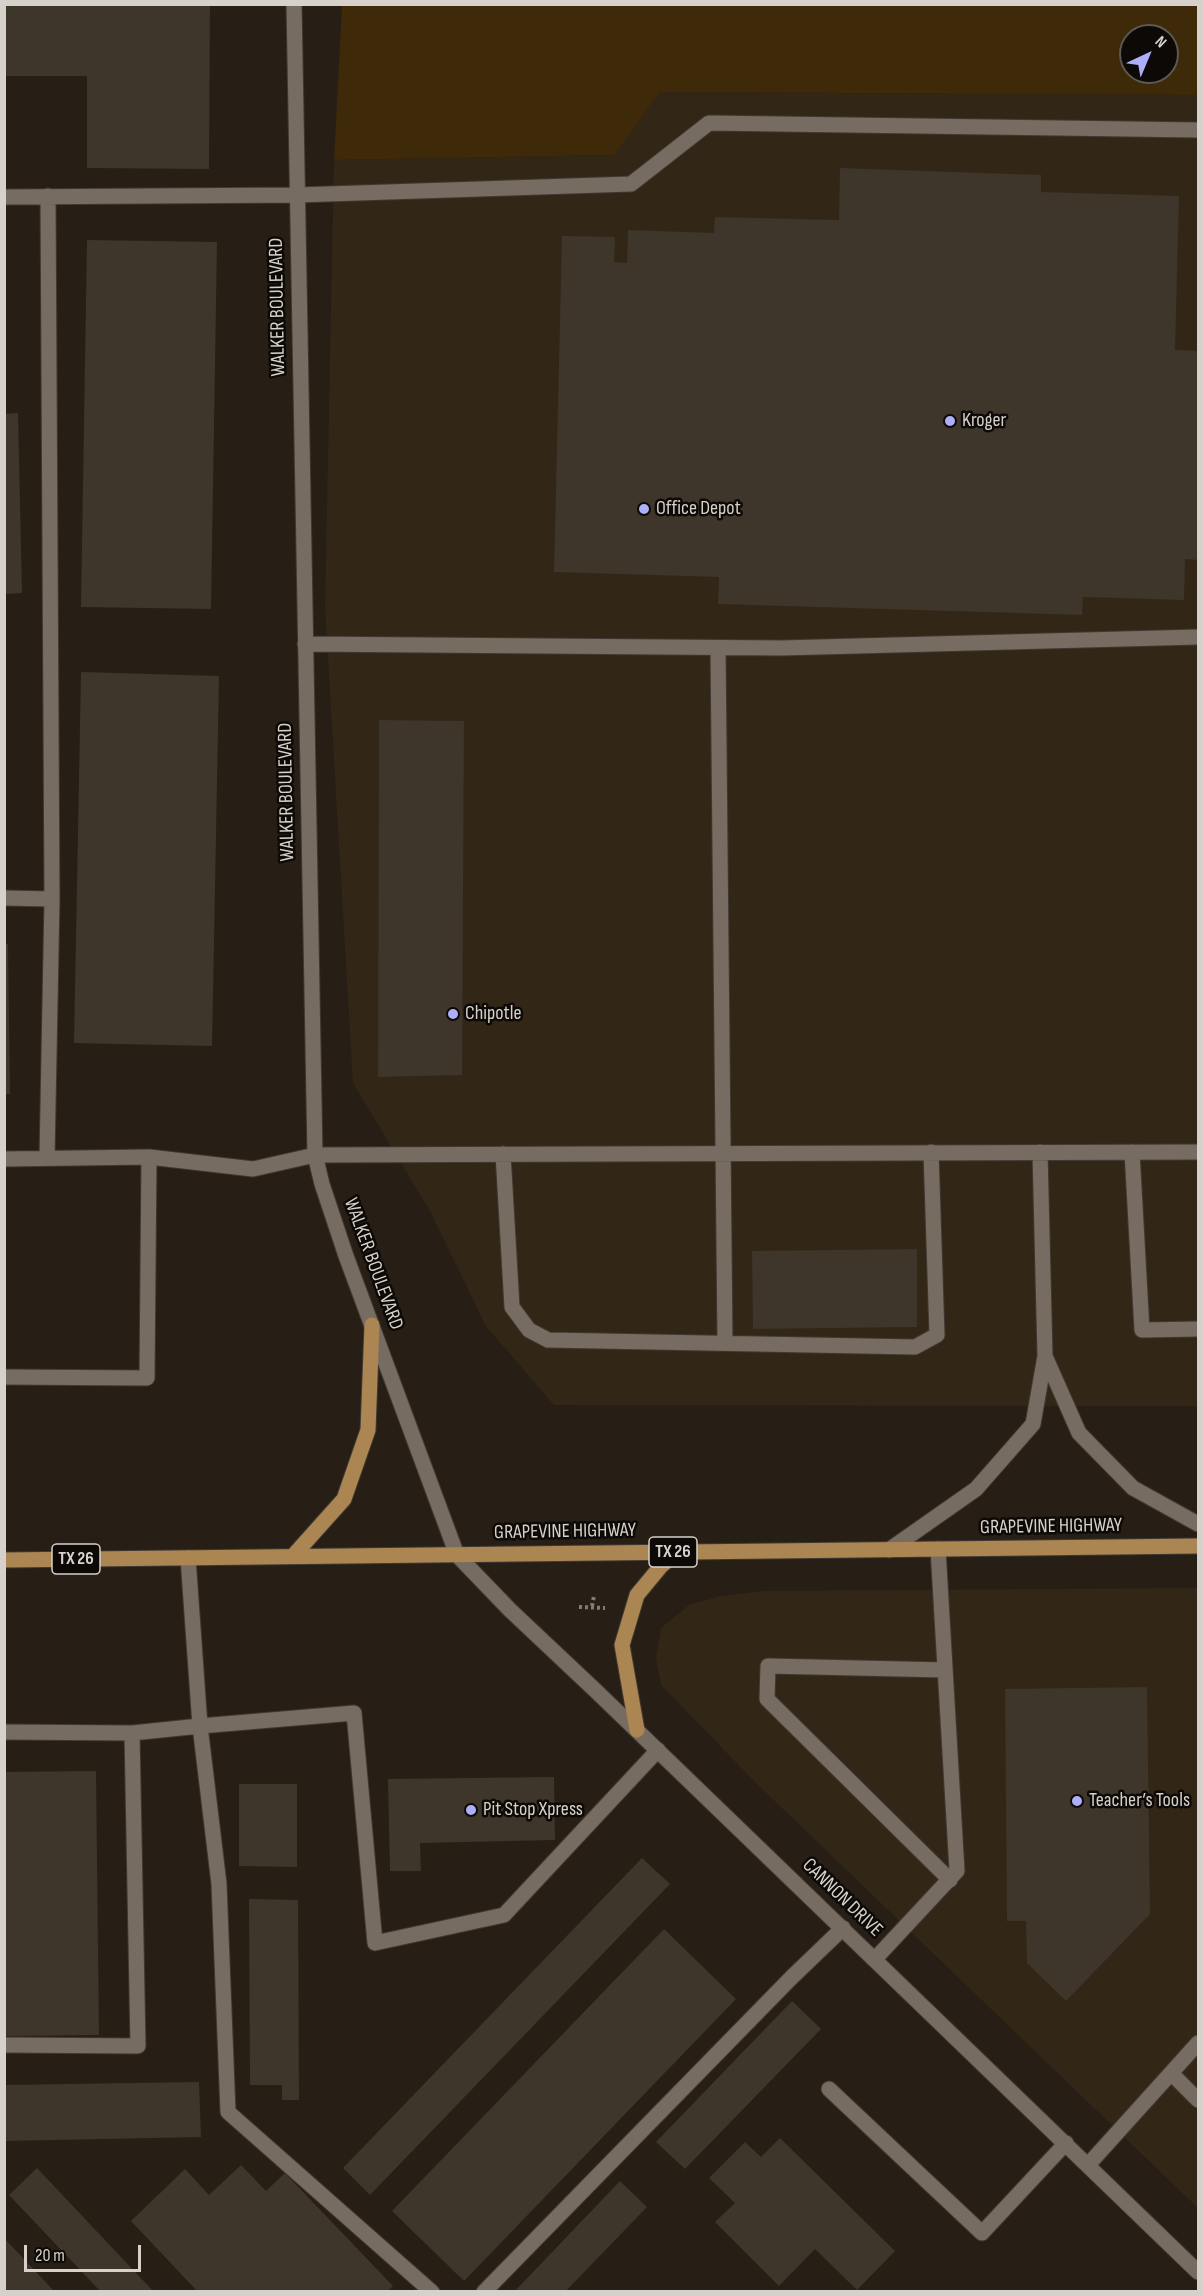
<!DOCTYPE html>
<meta charset="utf-8">
<style>
body{margin:0}
#map{position:relative;width:1203px;height:2296px;overflow:hidden;background:#271f15;font-family:"Sofia Sans Condensed",sans-serif}
canvas{display:block}
.frame{position:absolute;inset:0;border:6px solid #d6d1ca;pointer-events:none}
.north{position:absolute;left:1119px;top:24px;width:60px;height:60px;box-sizing:border-box;background:#0d0906;border:2px solid #5d5954;border-radius:50%;rotate:44deg;font-size:16px;font-weight:700;line-height:24px;text-align:center;color:#d6d1ca}
.north::after{content:'';display:block;margin:auto;width:21px;height:27px;background:#adaffb;clip-path:polygon(50% 0,100% 100%,50% 72%,0 100%)}
.scale{position:absolute;left:24px;top:2245px;width:117px;height:27px;box-sizing:border-box;border:3px solid #d6d1ca;border-top:0;padding-left:8px;font-size:18px;line-height:21px;white-space:nowrap;color:#d6d1ca;-webkit-text-stroke:4px #0d0906;paint-order:stroke}
</style>
<div id="map">
<canvas width="1203" height="2296"></canvas>
<div class="frame"></div>
<div class="north">N</div>
<div class="scale">20 m</div>
</div>
<script>
const ctx = document.querySelector('canvas').getContext('2d');
ctx.lineJoin = 'round';
function fillPath(path, color) {
  ctx.fillStyle = color;
  ctx.fill(path, 'evenodd');
}
function stroke(path, color, width, dash) {
  ctx.strokeStyle = color;
  ctx.lineWidth = width;
  ctx.lineCap = dash ? 'butt' : 'round';
  ctx.setLineDash(dash || []);
  ctx.stroke(path);
}
function drawText(font, color, halo, rows, align = 'center') {
  ctx.font = font + ' "Sofia Sans Condensed",sans-serif';
  ctx.lineWidth = 5;
  ctx.setLineDash([]);
  ctx.textBaseline = 'middle';
  ctx.strokeStyle = halo;
  ctx.fillStyle = color;
  for (const [text, x, y, turn = 0] of rows) {
    ctx.save();
    ctx.translate(x, y);
    ctx.rotate((+turn || 0) * Math.PI / 180);
    ctx.textAlign = isNaN(turn) ? turn : align;
    if (halo) ctx.strokeText(text, 0, 0);
    ctx.fillText(text, 0, 0);
    ctx.restore();
  }
}
fillPath(new Path2D(`
 M 660,92 L 1198,95 L 1198,1406 L 554,1405 L 486,1326 L 430,1211 L 353,1083 L 325,606 L 334,160 L 613,155 Z
 M 1198,1588 L 1198,2208 L 756,1783 L 661,1685 L 656,1658 L 661,1628 L 689,1605 L 721,1596 L 762,1591 Z`), '#322617');
fillPath(new Path2D(`
 M 342,5 L 1198,5 L 1198,95 L 660,92 L 614,155 L 334,160 ZM 1131,36 L 1167,36 L 1167,72 L 1131,72 Z`), '#3e2909');
fillPath(new Path2D(`
 M 4,4 L 210,4 L 209,169 L 87,168 L 87,76 L 4,76 Z
 M 840,168 L 1041,175 L 1041,192 L 1179,196 L 1175,350 L 1198,351 L 1198,560 L 1185,559 L 1184,600 L 1083,597 L 1082,615 L 718,604 L 719,577 L 554,572 L 562,236 L 615,237 L 614,262 L 627,263 L 628,230 L 714,233 L 715,217 L 839,220 Z
 M 87,240 L 217,242 L 211,609 L 81,607 Z
 M 18,413 L 22,593 L 4,594 L 4,414 Z
 M 81,672 L 219,676 L 212,1046 L 74,1043 Z
 M 379,720 L 464,721 L 462,1075 L 378,1077 Z
 M 4,944 L 8,944 L 10,1094 L 4,1094 Z
 M 917,1249 L 917,1327 L 753,1329 L 752,1251 Z
 M 1147,1687 L 1150,1914 L 1066,2001 L 1027,1963 L 1026,1921 L 1007,1921 L 1005,1689 Z
 M 96,1771 L 99,2035 L 4,2036 L 4,1772 Z
 M 554,1777 L 555,1840 L 420,1843 L 421,1871 L 390,1871 L 388,1779 Z
 M 239,1784 L 297,1784 L 297,1867 L 239,1866 Z
 M 642,1858 L 670,1884 L 370,2195 L 343,2168 Z
 M 249,1899 L 298,1900 L 299,2100 L 282,2100 L 282,2085 L 250,2085 Z
 M 664,1929 L 736,1999 L 464,2281 L 392,2211 Z
 M 792,2001 L 821,2029 L 685,2169 L 656,2142 Z
 M 199,2082 L 201,2137 L 4,2141 L 4,2085 Z
 M 780,2138 L 895,2251 L 857,2290 L 815,2249 L 779,2286 L 715,2222 L 735,2203 L 709,2178 L 745,2142 L 761,2157 Z
 M 241,2165 L 266,2191 L 285,2173 L 393,2286 L 387,2292 L 198,2292 L 131,2221 L 185,2169 L 209,2195 Z
 M 37,2168 L 154,2292 L 101,2292 L 9,2195 Z
 M 620,2181 L 647,2207 L 565,2292 L 514,2292 Z
 M 4,2238 L 55,2292 L 4,2292 Z`), '#3e352b');
const minor = new Path2D(`
 M 294,4 L 315,1155 L 322,1184 L 346,1256 L 457,1555 L 510,1610 L 596,1691 L 1198,2272
 M 4,197 L 297,195 L 631,184 L 709,123 L 1198,130
 M 305,644 L 781,648 L 1198,637
 M 718,648 L 725,1343
 M 4,898 L 52,899
 M 1132,1152 L 1142,1330 L 1198,1329
 M 503,1154 L 512,1307 L 529,1330 L 548,1340 L 915,1347 L 937,1335 L 931,1152
 M 47,1158 L 52,899 L 48,196
 M 4,1159 L 149,1157 L 253,1169 L 315,1155 L 1198,1152
 M 1045,1356 L 1079,1433 L 1133,1488 L 1198,1524
 M 4,1377 L 147,1378 L 149,1157
 M 889,1550 L 976,1489 L 1033,1424 L 1045,1356 L 1040,1152
 M 945,1670 L 768,1666 L 767,1699 L 950,1880
 M 4,1732 L 132,1733
 M 875,1959 L 957,1871 L 938,1549
 M 4,2045 L 138,2046 L 132,1733 L 200,1726 L 188,1558
 M 1171,2073 L 1198,2100
 M 829,2089 L 982,2233 L 1066,2143
 M 1088,2165 L 1198,2043
 M 432,2292 L 228,2112 L 219,1884 L 200,1726 L 354,1713 L 375,1943 L 504,1915 L 658,1750
 M 484,2292 L 791,1978 L 843,1928`);
const major = new Path2D(`
 M 293,1556 L 344,1499 L 368,1430 L 372,1325
 M 4,1560 L 1198,1546
 M 637,1730 L 622,1645 L 637,1595 L 661,1566 L 677,1552`);
stroke(minor, '#403932', 17);
stroke(major, '#403932', 17);
stroke(new Path2D(`
 M 592,1606 L 594,1596
 M 579,1607 L 605,1608`), '#837d74', 4, [3, 3]);
stroke(minor, '#766c61', 15);
stroke(major, '#ab8653', 15);
for (const [x, y, r, color] of [
 [950,421,6,"#adaffb"],
 [644,509,6,"#adaffb"],
 [453,1014,6,"#adaffb"],
 [1077,1801,6,"#adaffb"],
 [471,1810,6,"#adaffb"]
]) {
  const dot = new Path2D();
  dot.arc(x, y, r, 0, 2 * Math.PI);
  ctx.fillStyle = color;
  ctx.fill(dot);
  stroke(dot, '#0d0906', 2);
}
for (const [x, y, w] of [
 [673,1552,48],
 [76,1559,48]
]) {
  const box = new Path2D();
  box.roundRect(x - w / 2, y - 15, w, 30, 4.5);
  ctx.fillStyle = '#0d0906';
  ctx.fill(box);
  stroke(box, '#d6d1ca', 1.5);
}
drawText('bold 18px', '#d6d1ca', null, [
 ["TX 26",673,1552],
 ["TX 26",76,1559]
]);
drawText('20px', '#d6d1ca', '#0d0906', [
 ["WALKER BOULEVARD",278,307,-91],
 ["WALKER BOULEVARD",287,792,-91],
 ["WALKER BOULEVARD",373,1264,70],
 ["GRAPEVINE HIGHWAY",1051,1527,-1],
 ["GRAPEVINE HIGHWAY",565,1532,-1],
 ["CANNON DRIVE",842,1898,44]
]);
drawText('20px', '#d6d1ca', '#0d0906', [
 ["Kroger",962,421],
 ["Office Depot",656,509],
 ["Chipotle",465,1014],
 ["Teacher’s Tools",1089,1801],
 ["Pit Stop Xpress",483,1810]
], 'left');
</script>
